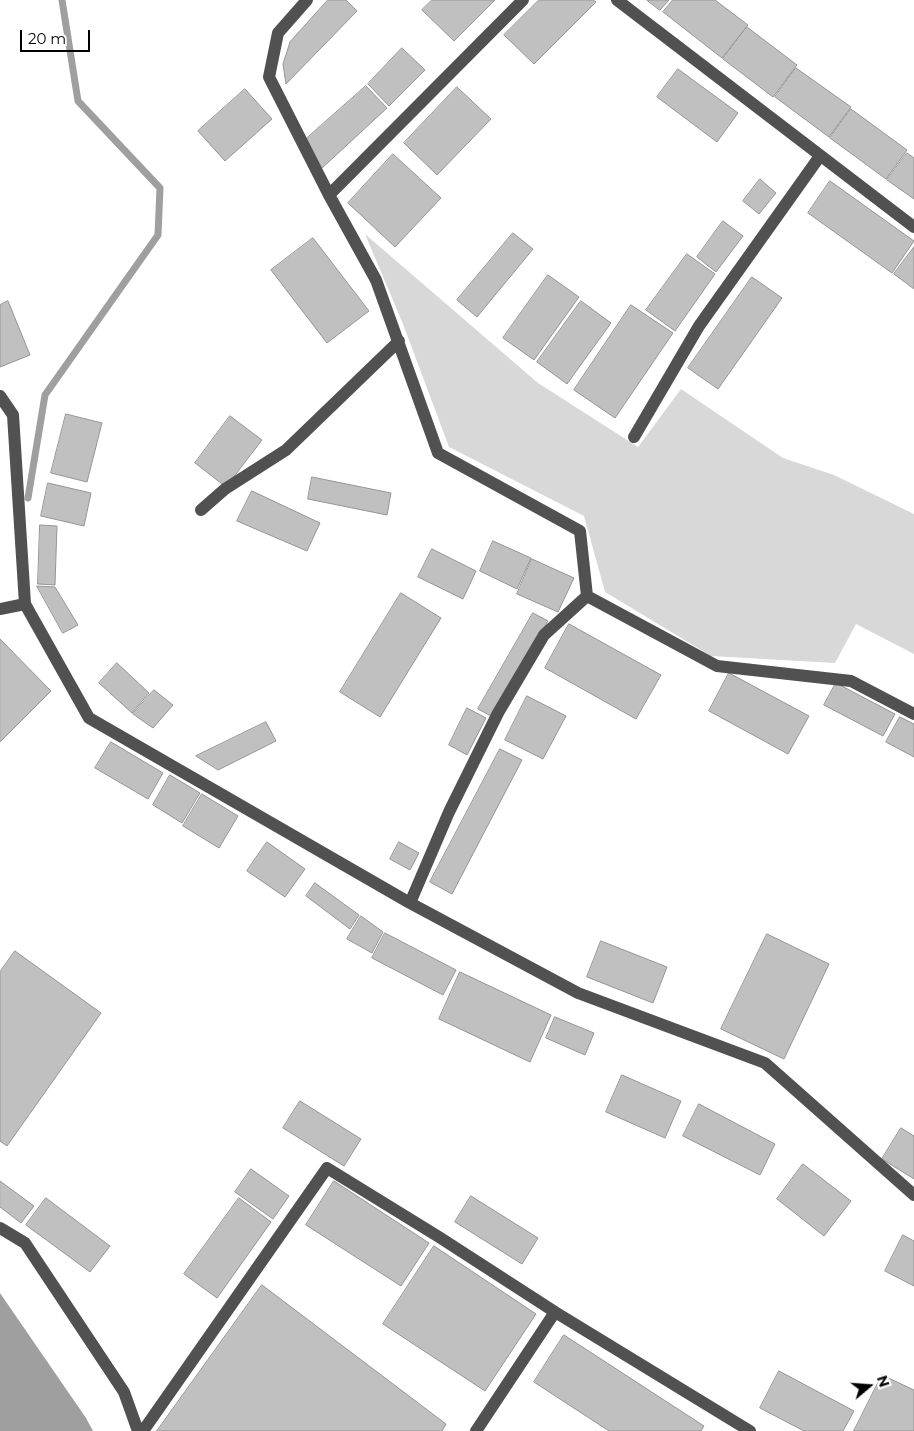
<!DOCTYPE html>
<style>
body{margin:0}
#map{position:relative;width:914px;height:1431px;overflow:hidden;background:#fff;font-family:Montserrat,sans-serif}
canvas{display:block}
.north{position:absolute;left:844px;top:1361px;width:50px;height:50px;-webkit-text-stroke:4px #fff;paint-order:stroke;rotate:72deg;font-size:14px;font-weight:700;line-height:20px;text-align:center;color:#000}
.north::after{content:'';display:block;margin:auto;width:18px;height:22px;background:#000;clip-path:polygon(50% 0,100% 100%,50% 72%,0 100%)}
.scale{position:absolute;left:20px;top:30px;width:70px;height:22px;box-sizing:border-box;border:2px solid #000;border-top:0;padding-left:6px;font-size:15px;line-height:18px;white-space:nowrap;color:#000;-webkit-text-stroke:4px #fff;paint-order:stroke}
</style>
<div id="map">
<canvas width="914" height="1431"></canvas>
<div class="north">N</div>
<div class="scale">20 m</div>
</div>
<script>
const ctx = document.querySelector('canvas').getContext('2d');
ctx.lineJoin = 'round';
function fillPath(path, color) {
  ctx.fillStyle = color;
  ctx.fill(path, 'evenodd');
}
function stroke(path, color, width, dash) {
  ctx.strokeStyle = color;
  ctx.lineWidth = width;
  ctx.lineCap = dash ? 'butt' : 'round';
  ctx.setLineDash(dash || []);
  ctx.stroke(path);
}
fillPath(new Path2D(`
 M 365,234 L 538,383 L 638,447 L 681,389 L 783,458 L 834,475 L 914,514 L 914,654 L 856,624 L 835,663 L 711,656 L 605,592 L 584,516 L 449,447 L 403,324 Z`), '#d8d8d8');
fillPath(new Path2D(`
 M 0,1293 L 86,1418 L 93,1431 L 0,1431 Z`), '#9f9f9f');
stroke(new Path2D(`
 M 28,498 L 45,395 L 158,235 L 160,188 L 78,101 L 62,0`), '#9f9f9f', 7);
const building = new Path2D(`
 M 328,0 L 346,0 L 357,11 L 286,84 L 283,64 L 290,42 Z
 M 432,0 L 495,0 L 454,41 L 422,10 Z
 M 539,0 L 593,0 L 596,2 L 534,64 L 504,35 Z
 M 647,0 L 669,0 L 660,10 Z
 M 673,0 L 715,0 L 748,25 L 722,58 L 663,12 Z
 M 747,27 L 797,65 L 773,97 L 723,59 Z
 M 402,48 L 425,70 L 389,106 L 368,84 Z
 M 796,68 L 851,107 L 829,137 L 775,97 Z
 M 678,69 L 738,113 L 717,142 L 657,97 Z
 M 366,86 L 387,108 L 321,169 L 306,139 Z
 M 457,87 L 491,119 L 437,175 L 404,143 Z
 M 245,89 L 272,119 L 225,161 L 198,131 Z
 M 851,109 L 907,150 L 886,179 L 830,138 Z
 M 907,153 L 914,158 L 914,199 L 887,180 Z
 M 393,154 L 441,198 L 395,247 L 348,203 Z
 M 760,179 L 776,193 L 759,214 L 743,201 Z
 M 830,181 L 914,241 L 892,273 L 808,213 Z
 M 723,221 L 743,236 L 716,272 L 697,257 Z
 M 513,233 L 533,249 L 477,317 L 457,300 Z
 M 313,238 L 369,311 L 327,343 L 271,270 Z
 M 914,247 L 914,289 L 894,274 Z
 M 687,254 L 715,274 L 675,331 L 646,310 Z
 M 548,275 L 579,297 L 534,360 L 503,338 Z
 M 752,277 L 782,298 L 718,389 L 688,368 Z
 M 8,301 L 30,355 L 0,367 L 0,305 Z
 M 581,301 L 611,323 L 567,384 L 537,362 Z
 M 631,305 L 673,333 L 615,418 L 574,390 Z
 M 66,414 L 102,423 L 87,482 L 51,473 Z
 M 230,416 L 262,440 L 226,487 L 195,463 Z
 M 312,477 L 391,493 L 387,515 L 308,499 Z
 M 48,483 L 91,493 L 84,526 L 41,516 Z
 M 252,491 L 320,523 L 307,551 L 237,521 Z
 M 40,525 L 57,526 L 55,585 L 38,584 Z
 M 493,541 L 531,558 L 517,589 L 480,571 Z
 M 432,549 L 476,571 L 463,599 L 418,577 Z
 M 532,559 L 574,578 L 558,612 L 517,594 Z
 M 37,586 L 55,587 L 78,625 L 63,633 Z
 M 401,593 L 441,618 L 380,717 L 340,692 Z
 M 533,613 L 548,621 L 493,717 L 478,709 Z
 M 569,624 L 661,675 L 636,719 L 545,668 Z
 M 0,639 L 51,691 L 0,742 Z
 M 117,663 L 149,693 L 132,713 L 99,683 Z
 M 729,673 L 809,716 L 788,754 L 709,711 Z
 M 836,683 L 895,714 L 883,736 L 824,705 Z
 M 154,690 L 173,705 L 153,728 L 133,714 Z
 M 527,696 L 566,716 L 543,759 L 505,740 Z
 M 467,708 L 486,718 L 467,755 L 449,745 Z
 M 900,717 L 914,724 L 914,757 L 886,742 Z
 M 266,722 L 276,741 L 218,770 L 196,756 Z
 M 111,742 L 163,773 L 148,799 L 95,768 Z
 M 500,749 L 522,760 L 452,894 L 430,882 Z
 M 170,775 L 200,793 L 182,823 L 153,805 Z
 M 202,794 L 238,816 L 219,848 L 183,826 Z
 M 267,842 L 305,869 L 285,897 L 247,871 Z
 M 399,842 L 419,853 L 410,870 L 390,859 Z
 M 315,883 L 359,915 L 350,929 L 306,896 Z
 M 361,916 L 383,932 L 372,953 L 347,939 Z
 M 385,933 L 456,970 L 443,995 L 372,958 Z
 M 767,934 L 829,964 L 784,1059 L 721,1029 Z
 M 601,941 L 667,967 L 653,1003 L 587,977 Z
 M 15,951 L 101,1013 L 7,1146 L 0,1141 L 0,972 Z
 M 460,972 L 551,1015 L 530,1062 L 439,1019 Z
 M 555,1017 L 594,1033 L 585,1055 L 546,1038 Z
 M 622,1075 L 681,1101 L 665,1138 L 606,1112 Z
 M 300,1101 L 361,1139 L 344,1166 L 283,1128 Z
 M 699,1104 L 775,1144 L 760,1175 L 683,1136 Z
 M 901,1128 L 914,1136 L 914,1179 L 882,1159 Z
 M 803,1164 L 851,1201 L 824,1236 L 777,1199 Z
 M 251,1169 L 289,1196 L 273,1219 L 235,1192 Z
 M 0,1181 L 34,1206 L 21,1223 L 0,1207 Z
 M 334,1181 L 429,1243 L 401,1286 L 306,1225 Z
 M 471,1196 L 538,1238 L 522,1264 L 455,1222 Z
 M 46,1198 L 110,1246 L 90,1272 L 26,1225 Z
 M 239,1198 L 271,1222 L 217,1298 L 184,1274 Z
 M 903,1235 L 914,1241 L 914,1286 L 885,1271 Z
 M 434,1246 L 536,1314 L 485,1391 L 383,1324 Z
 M 262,1285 L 446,1424 L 442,1431 L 157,1431 Z
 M 564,1335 L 704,1426 L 701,1431 L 609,1431 L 534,1382 Z
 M 779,1371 L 854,1411 L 843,1431 L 804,1431 L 760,1408 Z
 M 882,1375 L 914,1390 L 914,1431 L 854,1431 Z`);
fillPath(building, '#c0c0c0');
stroke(building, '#959595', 1);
stroke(new Path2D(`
 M 307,0 L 278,33 L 269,77 L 329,195 L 376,280 L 438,453 L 580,531 L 587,596 L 717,666 L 851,681 L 914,714
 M 617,0 L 914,227
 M 329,195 L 523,0
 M 0,396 L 13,415 L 25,604 L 89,718 L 410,903 L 578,993 L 765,1063 L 914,1195
 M 634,437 L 699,326 L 820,156
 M 201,510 L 225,489 L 286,450 L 399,341
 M 0,609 L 25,604
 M 410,903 L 449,812 L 498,713 L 544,635 L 587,596
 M 0,1228 L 25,1243 L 124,1392 L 138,1431
 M 143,1431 L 327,1168 L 439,1237 L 555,1312 L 750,1431
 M 476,1431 L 555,1312`), '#515151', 12);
</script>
